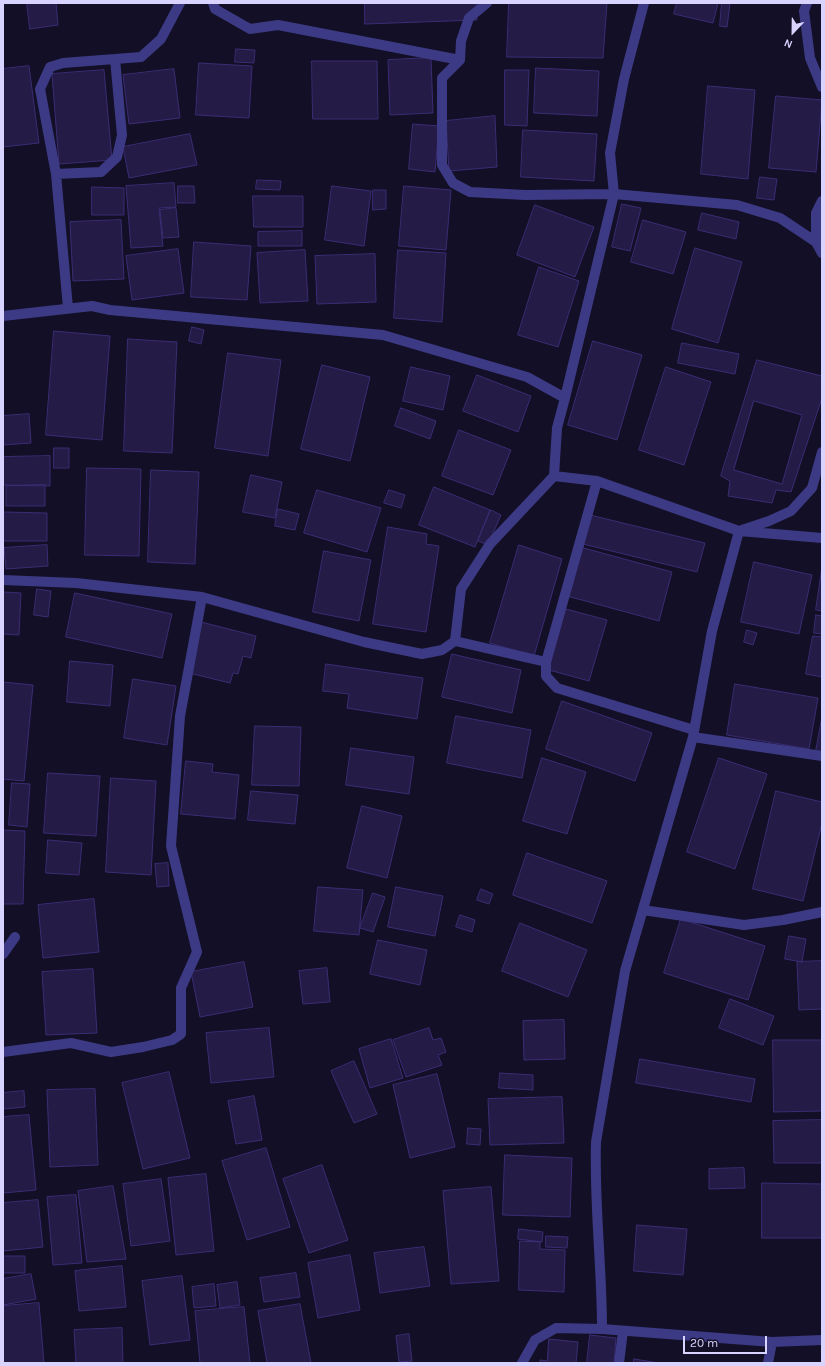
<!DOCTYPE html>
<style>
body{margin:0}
#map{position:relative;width:825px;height:1366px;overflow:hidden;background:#130f26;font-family:Karla,sans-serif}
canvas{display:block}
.frame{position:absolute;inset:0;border:4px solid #d9d4ff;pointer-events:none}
.north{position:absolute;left:773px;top:12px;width:40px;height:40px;-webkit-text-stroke:3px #130f26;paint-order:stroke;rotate:202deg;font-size:11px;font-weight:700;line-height:16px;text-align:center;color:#d9d4ff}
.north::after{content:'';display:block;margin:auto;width:14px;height:18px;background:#d9d4ff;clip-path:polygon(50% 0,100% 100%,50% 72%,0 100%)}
.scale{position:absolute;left:683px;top:1336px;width:84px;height:18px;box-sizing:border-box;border:2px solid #d9d4ff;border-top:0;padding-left:5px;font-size:12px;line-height:14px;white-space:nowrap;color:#d9d4ff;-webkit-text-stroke:3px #130f26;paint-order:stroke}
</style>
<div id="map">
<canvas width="825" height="1366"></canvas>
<div class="frame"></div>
<div class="north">N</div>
<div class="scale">20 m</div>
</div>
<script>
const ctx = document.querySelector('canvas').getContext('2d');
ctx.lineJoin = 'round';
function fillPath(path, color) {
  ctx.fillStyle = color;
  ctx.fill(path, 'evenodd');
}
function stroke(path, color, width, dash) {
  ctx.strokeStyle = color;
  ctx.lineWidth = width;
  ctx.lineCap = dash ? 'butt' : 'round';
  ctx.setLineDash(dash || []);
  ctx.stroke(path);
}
const building = new Path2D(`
 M 27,3 L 56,3 L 58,25 L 30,29 Z
 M 365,3 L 476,3 L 477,20 L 365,24 Z
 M 509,3 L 607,3 L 603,58 L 507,57 Z
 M 677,3 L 718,3 L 713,23 L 674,14 Z
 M 722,3 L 730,3 L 727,27 L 720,26 Z
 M 236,49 L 255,50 L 254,63 L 235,62 Z
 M 431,58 L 433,113 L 390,115 L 388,60 Z
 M 312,61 L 377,61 L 378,119 L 313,119 Z
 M 199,63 L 252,66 L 249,118 L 196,115 Z
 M 29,66 L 39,143 L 3,147 L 3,69 Z
 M 536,68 L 599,71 L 597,116 L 534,113 Z
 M 174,69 L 180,118 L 129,124 L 123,75 Z
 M 104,70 L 112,160 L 59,164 L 52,74 Z
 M 505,70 L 529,70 L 527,126 L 505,125 Z
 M 708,86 L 755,90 L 748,179 L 701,174 Z
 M 776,96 L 822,100 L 816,172 L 769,168 Z
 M 495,116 L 497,167 L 449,171 L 446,121 Z
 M 413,124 L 439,126 L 435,172 L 409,169 Z
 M 523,130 L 597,134 L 594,181 L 521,177 Z
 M 190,134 L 197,165 L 129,178 L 123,147 Z
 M 760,177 L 777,179 L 774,200 L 757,198 Z
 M 257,180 L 281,181 L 280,190 L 256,189 Z
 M 174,183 L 176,207 L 159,208 L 163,246 L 131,248 L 126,186 Z
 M 178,186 L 194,186 L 195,203 L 178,203 Z
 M 332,186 L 371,191 L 364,246 L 325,240 Z
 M 404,186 L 451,190 L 446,250 L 399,246 Z
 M 92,187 L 124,188 L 124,215 L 92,215 Z
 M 373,190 L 386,190 L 386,209 L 373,210 Z
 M 253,196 L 303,196 L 303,227 L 254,227 Z
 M 622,204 L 641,208 L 630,251 L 612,247 Z
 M 535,205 L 594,227 L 575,277 L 517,255 Z
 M 176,208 L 179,237 L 163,238 L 160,210 Z
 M 702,213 L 739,222 L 736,239 L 698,230 Z
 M 121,220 L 124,279 L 73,281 L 70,222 Z
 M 643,220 L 686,232 L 673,274 L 631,262 Z
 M 302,231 L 302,246 L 258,246 L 258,232 Z
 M 194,242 L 251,246 L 247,300 L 191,297 Z
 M 695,248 L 742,262 L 718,343 L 672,329 Z
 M 178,249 L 184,293 L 132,300 L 126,256 Z
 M 305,250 L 308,301 L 260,303 L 257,253 Z
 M 398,250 L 446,253 L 442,322 L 394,318 Z
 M 375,254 L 376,302 L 317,304 L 315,256 Z
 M 539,267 L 579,281 L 558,347 L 518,335 Z
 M 192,327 L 204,330 L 201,344 L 189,341 Z
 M 54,331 L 110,336 L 102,440 L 46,435 Z
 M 128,339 L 177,342 L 172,453 L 124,451 Z
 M 593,341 L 642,355 L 617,440 L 568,425 Z
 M 682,343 L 739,354 L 735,374 L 678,363 Z
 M 228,353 L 281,360 L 268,456 L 215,448 Z
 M 757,360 L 822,376 L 822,398 L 791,492 L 776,490 L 772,503 L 728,496 L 730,481 L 721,476 Z
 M 322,365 L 370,377 L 350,461 L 301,449 Z
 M 411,367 L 450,376 L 443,410 L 403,401 Z
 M 666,367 L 711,382 L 684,465 L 639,450 Z
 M 477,375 L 531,396 L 518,432 L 463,411 Z
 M 754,401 L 802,415 L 782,484 L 734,470 Z
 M 401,408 L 436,421 L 430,439 L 395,426 Z
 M 29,414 L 31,443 L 3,445 L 3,416 Z
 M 459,430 L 511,450 L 493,495 L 442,476 Z
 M 54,448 L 69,448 L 69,468 L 54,468 Z
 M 50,456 L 50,486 L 3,485 L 3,457 Z
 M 87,468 L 141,469 L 139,556 L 85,555 Z
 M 151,470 L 199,472 L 195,564 L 148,562 Z
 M 251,475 L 282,482 L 275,518 L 243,512 Z
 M 45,485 L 45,506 L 6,506 L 6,486 Z
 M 434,487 L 490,510 L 475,547 L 419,525 Z
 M 317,490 L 381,508 L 367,552 L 304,533 Z
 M 389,490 L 405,495 L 401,508 L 384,503 Z
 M 278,509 L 299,514 L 295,530 L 275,526 Z
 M 491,510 L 501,515 L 488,545 L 478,541 Z
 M 4,512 L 47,513 L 47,541 L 4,541 Z
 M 590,515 L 705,543 L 697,572 L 583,544 Z
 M 388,527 L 427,534 L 426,544 L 439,546 L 426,632 L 373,624 Z
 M 47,545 L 48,566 L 6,569 L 4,548 Z
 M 519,545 L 562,559 L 534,656 L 490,643 Z
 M 580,547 L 672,572 L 659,621 L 567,596 Z
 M 324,551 L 371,560 L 359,621 L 313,612 Z
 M 754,562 L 812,575 L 799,634 L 741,622 Z
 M 822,567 L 822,611 L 816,610 Z
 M 37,589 L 51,591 L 48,617 L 34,615 Z
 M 3,592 L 21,593 L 19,635 L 3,634 Z
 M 75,593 L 172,614 L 162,658 L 66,637 Z
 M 566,609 L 607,620 L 589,681 L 549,670 Z
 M 816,615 L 822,616 L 822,634 L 814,633 Z
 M 201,622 L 256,636 L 251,658 L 243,656 L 238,674 L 233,673 L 230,683 L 189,673 Z
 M 747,630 L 757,633 L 753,645 L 744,642 Z
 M 813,636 L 822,637 L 822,677 L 806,674 Z
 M 452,654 L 521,670 L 512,713 L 442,697 Z
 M 70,661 L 113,665 L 110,706 L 67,702 Z
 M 326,664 L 423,678 L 417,719 L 347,708 L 349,694 L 323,691 Z
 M 133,679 L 176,686 L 167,745 L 124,738 Z
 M 3,682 L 33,685 L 24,781 L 3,779 Z
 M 735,684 L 818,698 L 809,749 L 727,735 Z
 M 562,701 L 652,733 L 635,781 L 546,749 Z
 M 456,716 L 531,730 L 522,778 L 447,763 Z
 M 822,717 L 822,752 L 816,751 Z
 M 255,726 L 301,727 L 299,786 L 252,785 Z
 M 351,748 L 414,757 L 409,794 L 346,785 Z
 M 542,758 L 586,772 L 567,834 L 523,821 Z
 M 719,758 L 767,774 L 735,869 L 687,852 Z
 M 186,761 L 213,764 L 212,772 L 239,775 L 235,819 L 181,814 Z
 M 48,773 L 100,776 L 96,836 L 44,833 Z
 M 111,778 L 156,781 L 151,875 L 106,872 Z
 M 12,783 L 30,784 L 27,827 L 9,825 Z
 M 251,791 L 298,795 L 295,824 L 248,820 Z
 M 776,791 L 822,802 L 822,823 L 803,901 L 753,889 Z
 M 362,806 L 402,816 L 387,878 L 347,868 Z
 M 3,830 L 25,831 L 23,904 L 3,904 Z
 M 48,840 L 82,843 L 79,875 L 46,873 Z
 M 527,853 L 607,881 L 592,923 L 513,895 Z
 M 168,863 L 169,886 L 157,887 L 155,864 Z
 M 318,887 L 363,890 L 359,935 L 314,931 Z
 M 396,887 L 443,896 L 435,936 L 388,927 Z
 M 481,889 L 493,894 L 489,904 L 477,900 Z
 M 373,893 L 385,897 L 373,932 L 360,928 Z
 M 94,899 L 99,952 L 43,958 L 38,905 Z
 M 460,915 L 475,920 L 472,932 L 456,927 Z
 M 681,919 L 765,946 L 748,1000 L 664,973 Z
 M 520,923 L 587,950 L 568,997 L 502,971 Z
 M 789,936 L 806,939 L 802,962 L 785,959 Z
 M 378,940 L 427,950 L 420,985 L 370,974 Z
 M 822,961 L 822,1009 L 799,1010 L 797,962 Z
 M 244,962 L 253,1007 L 200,1017 L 191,972 Z
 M 327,968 L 330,1002 L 303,1004 L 299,971 Z
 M 93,969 L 97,1033 L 46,1035 L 42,972 Z
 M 730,999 L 774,1016 L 763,1045 L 719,1028 Z
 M 564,1020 L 565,1059 L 524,1060 L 523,1021 Z
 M 269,1028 L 274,1077 L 211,1083 L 206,1033 Z
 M 429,1028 L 433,1040 L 441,1038 L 446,1052 L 438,1055 L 442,1065 L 406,1077 L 393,1040 Z
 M 391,1039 L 403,1078 L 370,1088 L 359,1049 Z
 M 773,1040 L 822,1040 L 822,1111 L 774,1112 Z
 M 640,1059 L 755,1079 L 751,1102 L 636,1083 Z
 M 354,1061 L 377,1114 L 354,1123 L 331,1071 Z
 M 169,1072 L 190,1158 L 143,1169 L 122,1083 Z
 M 500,1073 L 533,1075 L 533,1090 L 499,1088 Z
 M 437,1074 L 455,1147 L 410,1158 L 393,1085 Z
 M 95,1089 L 98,1165 L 50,1167 L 47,1090 Z
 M 24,1091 L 25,1107 L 3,1109 L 3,1093 Z
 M 254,1096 L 262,1140 L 236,1144 L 228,1101 Z
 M 562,1097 L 564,1143 L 490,1145 L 488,1099 Z
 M 29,1115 L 36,1190 L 3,1193 L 3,1117 Z
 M 822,1120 L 822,1163 L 774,1163 L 773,1121 Z
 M 468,1128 L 481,1129 L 480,1145 L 467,1144 Z
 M 266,1148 L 290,1227 L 247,1240 L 222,1161 Z
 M 505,1155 L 572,1158 L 570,1217 L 503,1215 Z
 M 322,1165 L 348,1240 L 309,1253 L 283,1179 Z
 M 744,1168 L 745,1188 L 709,1189 L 709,1169 Z
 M 206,1174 L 214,1251 L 176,1255 L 168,1178 Z
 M 161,1179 L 170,1241 L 131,1246 L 123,1184 Z
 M 762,1183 L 822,1184 L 822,1238 L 762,1238 Z
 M 113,1186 L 126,1259 L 87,1262 L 78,1191 Z
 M 491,1187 L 499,1281 L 451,1284 L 443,1191 Z
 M 76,1195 L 82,1263 L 53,1265 L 47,1197 Z
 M 38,1200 L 43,1247 L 3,1251 L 3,1203 Z
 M 637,1225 L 687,1229 L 683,1275 L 634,1271 Z
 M 519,1229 L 543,1232 L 542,1242 L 518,1239 Z
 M 546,1236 L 568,1237 L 567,1248 L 546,1247 Z
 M 520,1241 L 540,1242 L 540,1249 L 565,1250 L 564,1292 L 519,1290 Z
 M 424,1247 L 430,1286 L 380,1293 L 374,1253 Z
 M 350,1255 L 360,1310 L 318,1318 L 308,1263 Z
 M 3,1256 L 25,1256 L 25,1273 L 3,1273 Z
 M 122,1266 L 126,1307 L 79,1311 L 75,1271 Z
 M 296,1273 L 300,1297 L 264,1302 L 260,1278 Z
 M 31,1274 L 36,1299 L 3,1305 L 3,1279 Z
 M 182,1276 L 190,1340 L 150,1345 L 142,1281 Z
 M 237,1282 L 240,1305 L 220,1308 L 217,1285 Z
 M 214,1284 L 216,1306 L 194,1308 L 192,1287 Z
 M 39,1303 L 44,1363 L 3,1363 L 3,1306 Z
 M 300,1304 L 311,1363 L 267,1363 L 258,1311 Z
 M 244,1307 L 250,1363 L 200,1363 L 195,1311 Z
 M 122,1328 L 123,1363 L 76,1363 L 74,1330 Z
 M 409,1334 L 412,1361 L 399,1362 L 396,1336 Z
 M 590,1335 L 616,1338 L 614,1363 L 587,1363 Z
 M 549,1339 L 578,1342 L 576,1363 L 540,1363 L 540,1360 L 547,1361 Z
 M 634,1359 L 659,1363 L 634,1363 Z`);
fillPath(building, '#241b47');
stroke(building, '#3b2d73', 1);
stroke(new Path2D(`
 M 213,3 L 215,9 L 250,29 L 278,25 L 460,60
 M 487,3 L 469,18 L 461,41 L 460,60 L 442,78 L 442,165 L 453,183 L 470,192 L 525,195 L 614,194 L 737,205 L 780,218 L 816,242 L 822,253
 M 807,3 L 804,11 L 810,58 L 822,87
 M 56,174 L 101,172 L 117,157 L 122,135 L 115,59
 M 816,242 L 816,213 L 822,201
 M 68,308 L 56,174 L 40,89 L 50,67 L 63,63 L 141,57 L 161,39 L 180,3
 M 3,316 L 92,306 L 110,310 L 383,335 L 527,377 L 565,398
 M 554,476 L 597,481 L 739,531 L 822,538
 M 3,580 L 76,583 L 202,597 L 364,642 L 422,654 L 442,650 L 455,641 L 546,662 L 546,676 L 557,688 L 694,730
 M 455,641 L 461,589 L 490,544 L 554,476 L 557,428 L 565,398 L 614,194 L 610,153 L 624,79 L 644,3
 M 546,662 L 597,481
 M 693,737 L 822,756
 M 643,910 L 744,925 L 783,920 L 822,912
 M 3,954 L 15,937
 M 3,1052 L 71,1043 L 111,1052 L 143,1047 L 172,1040 L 181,1034 L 181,988 L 197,952 L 171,846 L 180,716 L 202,597
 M 602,1329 C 602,1266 594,1204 596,1142 L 625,971 L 693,737 L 712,631 L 739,531 L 769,521 L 791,511 L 812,488 L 822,452
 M 522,1363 L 535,1340 L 556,1328 L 602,1329 L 772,1342 L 822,1340
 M 619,1363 L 623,1331
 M 768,1363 L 772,1342`), '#3d3a85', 10);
</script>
